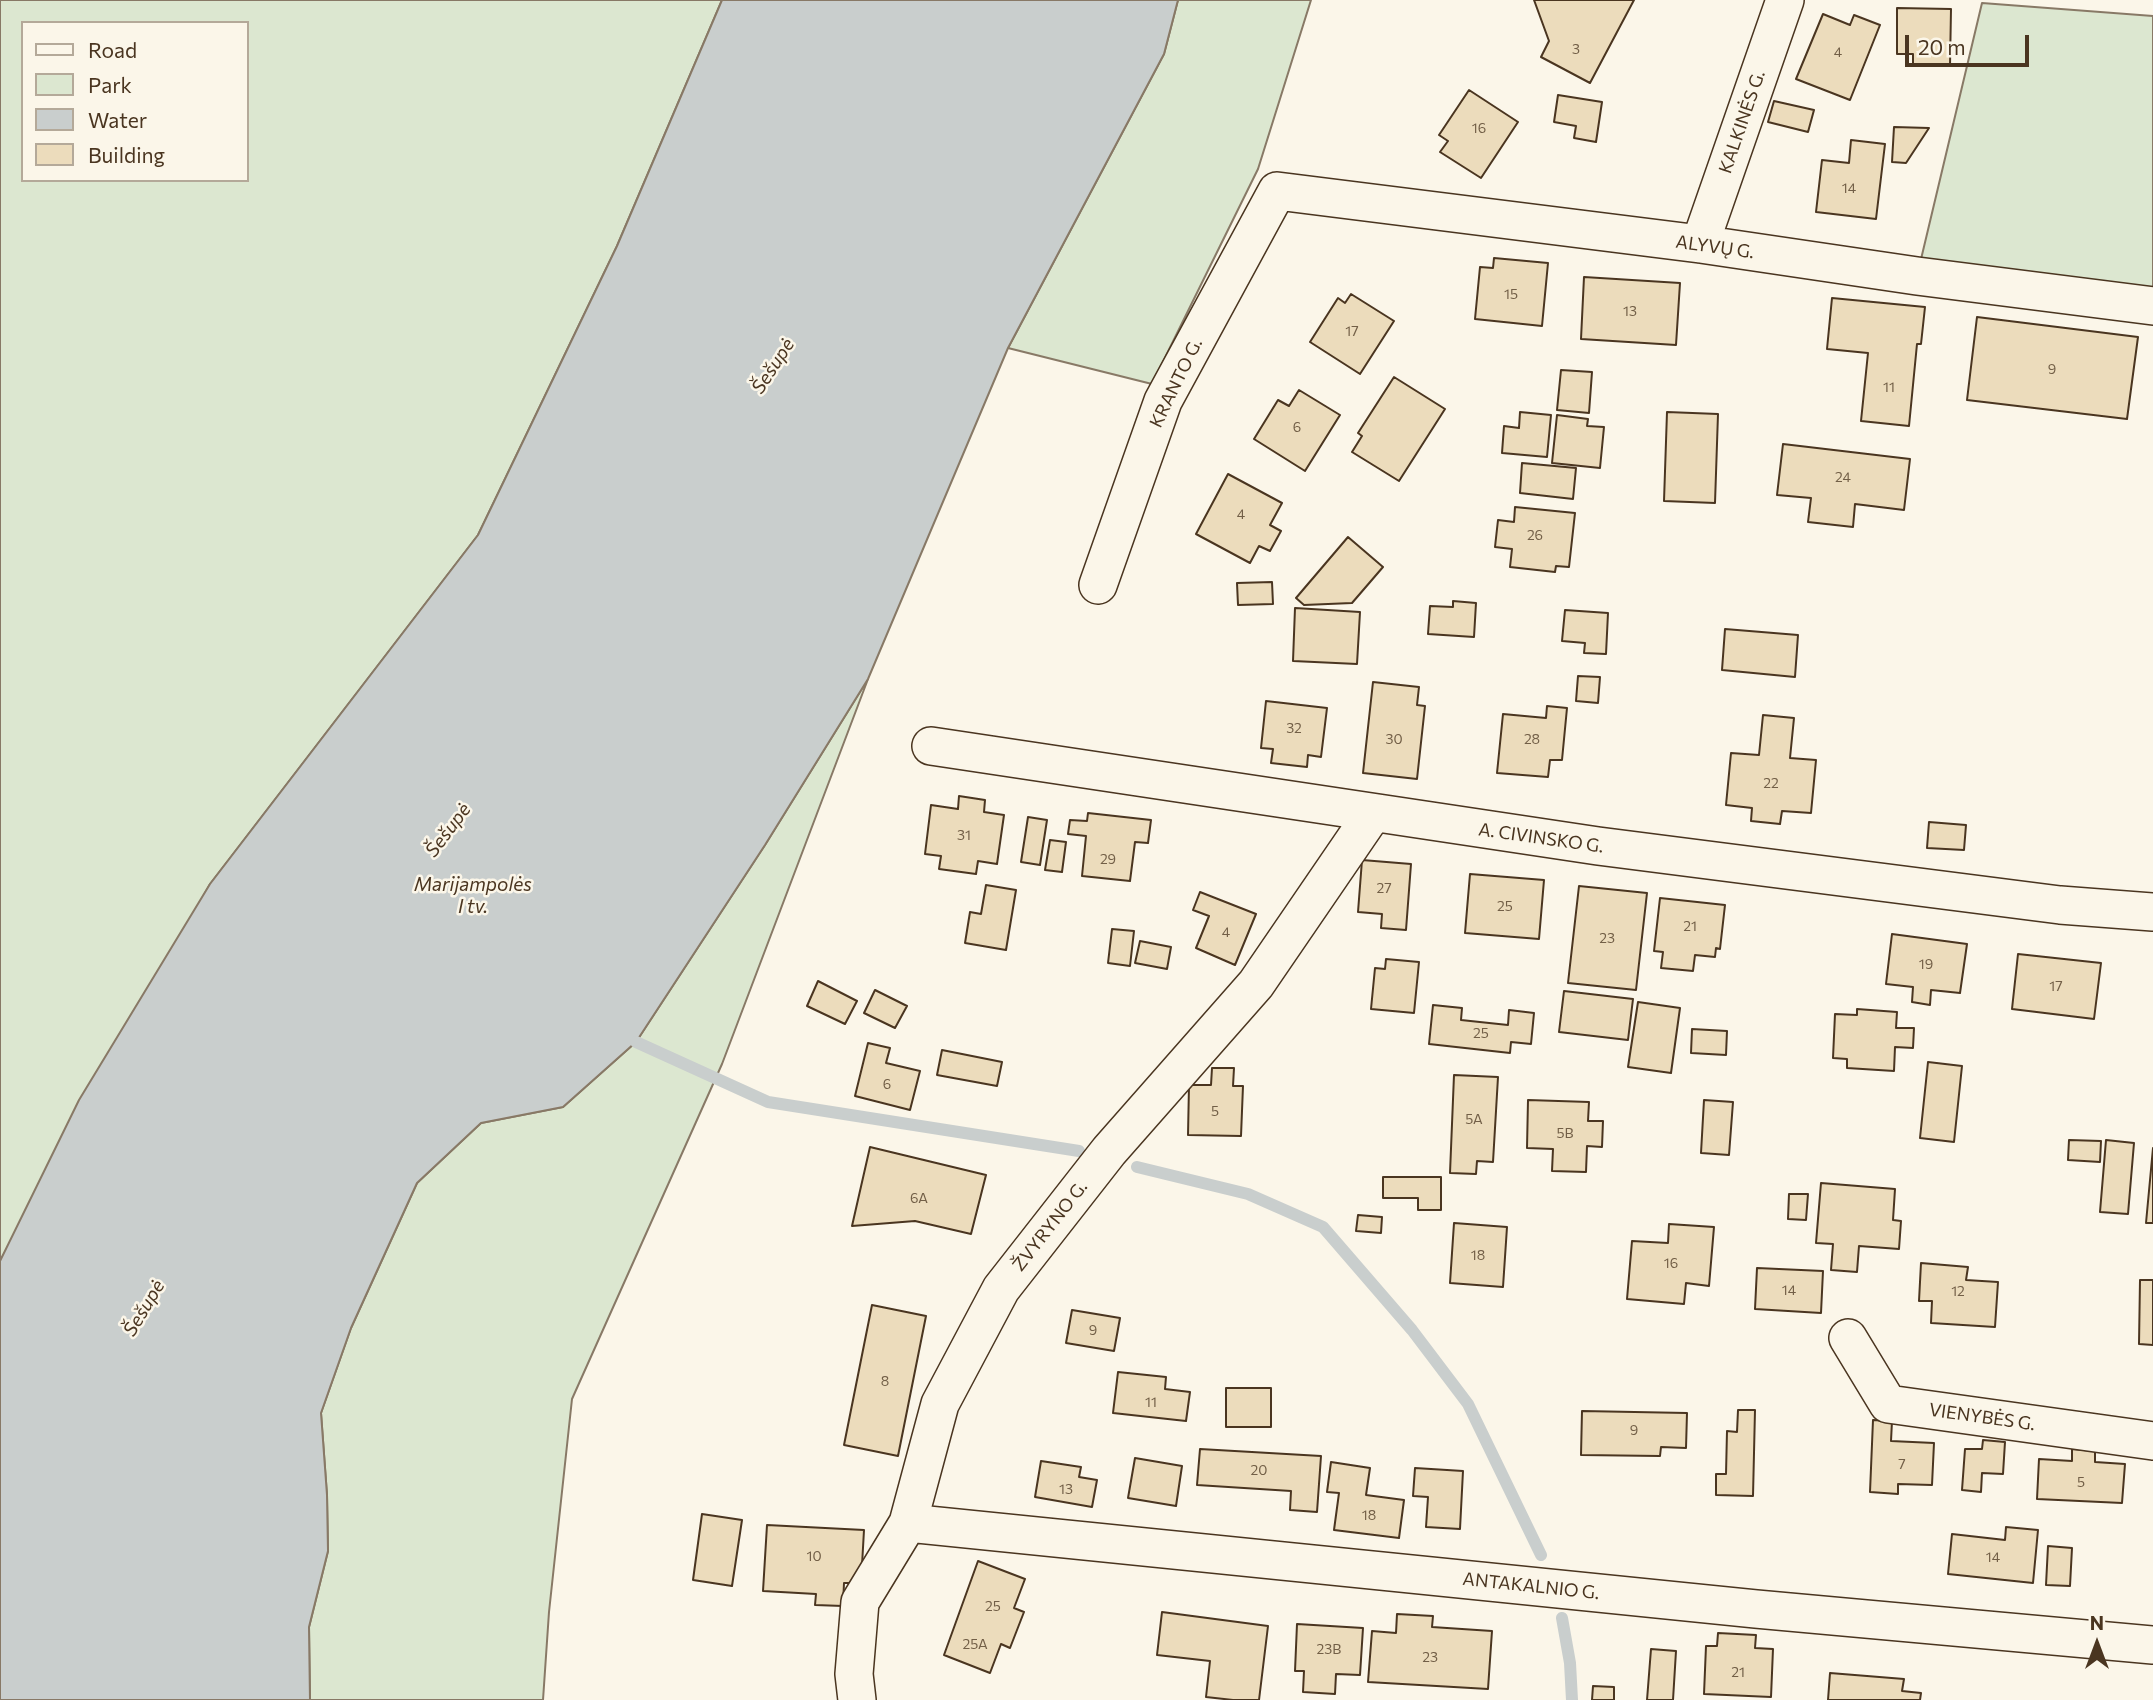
<!DOCTYPE html>
<meta charset="utf-8">
<style>
body{margin:0}
#map{position:relative;width:2153px;height:1700px;overflow:hidden;background:#fbf6e9;font-family:Commissioner,sans-serif}
canvas{display:block}
.legend{position:absolute;left:21px;top:21px;width:228px;height:161px;box-sizing:border-box;background:#fbf6e9;border:2px solid #b4a999;margin:0;padding:9px 12px;list-style:none;font-size:21px;color:#4a3520}
.legend li{display:flex;align-items:center;gap:14px;height:35px}
.legend b{width:35px;border:2px solid #b4a999}
.north{position:absolute;left:2062px;top:1609px;width:70px;height:70px;-webkit-text-stroke:5px #fbf6e9;paint-order:stroke;rotate:0deg;font-size:19px;font-weight:700;line-height:28px;text-align:center;color:#4a3520}
.north::after{content:'';display:block;margin:auto;width:24px;height:32px;background:#4a3520;clip-path:polygon(50% 0,100% 100%,50% 72%,0 100%)}
.scale{position:absolute;left:1905px;top:35px;width:124px;height:32px;box-sizing:border-box;border:4px solid #4a3520;border-top:0;padding-left:9px;font-size:21px;line-height:24px;white-space:nowrap;color:#4a3520;-webkit-text-stroke:5px #fbf6e9;paint-order:stroke}
</style>
<div id="map">
<canvas width="2153" height="1700"></canvas>
<ul class="legend">
<li><b style="height:9px;background:#fbf6e9"></b>Road</li>
<li><b style="height:19px;background:#dce7d0"></b>Park</li>
<li><b style="height:19px;background:#c9cecd"></b>Water</li>
<li><b style="height:19px;background:#ecdcbc"></b>Building</li>
</ul>
<div class="north">N</div>
<div class="scale">20 m</div>
</div>
<script>
const ctx = document.querySelector('canvas').getContext('2d');
ctx.lineJoin = 'round';
function fillPath(path, color) {
  ctx.fillStyle = color;
  ctx.fill(path, 'evenodd');
}
function stroke(path, color, width, dash) {
  ctx.strokeStyle = color;
  ctx.lineWidth = width;
  ctx.lineCap = dash ? 'butt' : 'round';
  ctx.setLineDash(dash || []);
  ctx.stroke(path);
}
function drawText(font, color, halo, rows, align = 'center') {
  ctx.font = font + ' Commissioner,sans-serif';
  ctx.lineWidth = 5;
  ctx.setLineDash([]);
  ctx.textBaseline = 'middle';
  ctx.strokeStyle = halo;
  ctx.fillStyle = color;
  for (const [text, x, y, turn = 0] of rows) {
    ctx.save();
    ctx.translate(x, y);
    ctx.rotate((+turn || 0) * Math.PI / 180);
    ctx.textAlign = isNaN(turn) ? turn : align;
    if (halo) ctx.strokeText(text, 0, 0);
    ctx.fillText(text, 0, 0);
    ctx.restore();
  }
}
const green = new Path2D(`
 M 0,0 L 722,0 L 617,246 L 478,535 L 210,884 L 0,1261 ZM 23,23 L 247,23 L 247,180 L 23,180 Z
 M 1178,0 L 1311,0 L 1258,169 L 1152,384 L 1008,348 L 1164,54 Z
 M 1982,3 L 2153,16 L 2153,306 L 1917,276 Z
 M 868,679 L 722,1064 L 572,1399 L 549,1612 L 543,1700 L 310,1700 L 309,1627 L 328,1551 L 327,1495 L 321,1413 L 351,1328 L 417,1183 L 481,1123 L 563,1107 L 636,1042 L 765,845 Z`);
fillPath(green, '#dce7d0');
stroke(green, '#887966', 2);
const water = new Path2D(`
 M 722,0 L 1178,0 L 1164,54 L 1008,348 L 868,679 L 765,845 L 636,1042 L 563,1107 L 481,1123 L 417,1183 L 351,1328 L 321,1413 L 327,1495 L 328,1551 L 309,1627 L 310,1700 L 0,1700 L 0,1261 L 79,1100 L 210,884 L 478,535 L 617,246 Z`);
fillPath(water, '#c9cecd');
stroke(water, '#887966', 2);
stroke(new Path2D(`
 M 636,1042 L 768,1102 L 1079,1151
 M 1137,1167 L 1248,1194 L 1323,1227 L 1412,1330 L 1468,1404 L 1541,1555
 M 1562,1618 L 1570,1663 L 1572,1700`), '#c9cecd', 12);
const building = new Path2D(`
 M 1534,0 L 1634,0 L 1590,83 L 1541,57 L 1549,41 Z
 M 1897,8 L 1951,9 L 1950,66 L 1913,66 L 1913,54 L 1897,54 Z
 M 1823,14 L 1850,25 L 1854,15 L 1880,25 L 1850,100 L 1796,79 Z
 M 1469,90 L 1518,122 L 1481,178 L 1440,152 L 1448,141 L 1439,135 Z
 M 1558,95 L 1602,102 L 1596,142 L 1574,138 L 1576,126 L 1554,122 Z
 M 1774,101 L 1814,110 L 1808,132 L 1768,122 Z
 M 1894,127 L 1929,128 L 1906,163 L 1892,162 Z
 M 1851,140 L 1885,144 L 1876,219 L 1816,212 L 1822,160 L 1849,163 Z
 M 1494,258 L 1548,263 L 1542,326 L 1475,319 L 1480,267 L 1493,268 Z
 M 1584,277 L 1680,283 L 1676,345 L 1581,339 Z
 M 1351,294 L 1394,321 L 1360,374 L 1310,342 L 1338,298 L 1345,303 Z
 M 1832,298 L 1925,307 L 1921,344 L 1917,344 L 1909,426 L 1861,421 L 1868,353 L 1827,349 Z
 M 1977,317 L 2138,337 L 2127,419 L 1967,400 Z
 M 1561,370 L 1592,372 L 1589,413 L 1557,410 Z
 M 1394,377 L 1445,409 L 1399,481 L 1352,452 L 1362,436 L 1358,433 Z
 M 1299,390 L 1340,415 L 1305,471 L 1254,439 L 1278,400 L 1289,406 Z
 M 1520,412 L 1551,415 L 1547,457 L 1502,453 L 1504,426 L 1519,428 Z
 M 1667,412 L 1718,414 L 1715,503 L 1664,501 Z
 M 1557,415 L 1588,419 L 1587,426 L 1604,427 L 1600,468 L 1552,463 Z
 M 1783,444 L 1910,459 L 1904,510 L 1855,504 L 1853,527 L 1808,522 L 1811,498 L 1777,495 Z
 M 1522,463 L 1576,468 L 1573,499 L 1520,493 Z
 M 1228,474 L 1282,503 L 1270,525 L 1281,531 L 1270,551 L 1259,546 L 1250,563 L 1196,534 Z
 M 1515,507 L 1575,513 L 1569,567 L 1556,566 L 1555,572 L 1510,567 L 1512,549 L 1495,547 L 1498,520 L 1514,522 Z
 M 1348,537 L 1383,567 L 1352,603 L 1304,605 L 1296,598 Z
 M 1272,582 L 1273,604 L 1238,605 L 1237,583 Z
 M 1453,601 L 1476,603 L 1474,637 L 1428,634 L 1430,606 L 1453,607 Z
 M 1295,608 L 1360,612 L 1357,664 L 1293,661 Z
 M 1565,610 L 1608,613 L 1606,654 L 1584,653 L 1585,643 L 1562,641 Z
 M 1725,629 L 1798,635 L 1795,677 L 1722,670 Z
 M 1578,676 L 1600,677 L 1598,703 L 1576,701 Z
 M 1373,682 L 1419,687 L 1417,705 L 1425,706 L 1417,779 L 1363,773 Z
 M 1266,701 L 1327,708 L 1321,757 L 1308,755 L 1307,767 L 1271,763 L 1273,749 L 1261,748 Z
 M 1547,706 L 1567,708 L 1562,760 L 1550,760 L 1548,777 L 1497,773 L 1503,714 L 1546,718 Z
 M 1763,715 L 1794,718 L 1790,758 L 1816,760 L 1811,813 L 1782,811 L 1780,824 L 1751,821 L 1752,808 L 1726,805 L 1731,753 L 1759,755 Z
 M 959,796 L 985,800 L 984,812 L 1004,815 L 997,864 L 978,861 L 976,874 L 939,869 L 941,856 L 925,854 L 931,805 L 958,809 Z
 M 1088,813 L 1151,820 L 1148,843 L 1135,842 L 1130,881 L 1082,876 L 1086,836 L 1068,834 L 1070,820 L 1087,821 Z
 M 1028,817 L 1047,820 L 1040,865 L 1021,862 Z
 M 1929,822 L 1966,825 L 1964,850 L 1927,848 Z
 M 1050,840 L 1066,842 L 1062,872 L 1045,870 Z
 M 1362,860 L 1411,864 L 1406,930 L 1381,928 L 1382,914 L 1358,912 Z
 M 1470,874 L 1544,880 L 1539,939 L 1465,933 Z
 M 986,885 L 1016,890 L 1006,950 L 965,943 L 970,912 L 981,914 Z
 M 1579,886 L 1647,893 L 1636,990 L 1568,983 Z
 M 1200,892 L 1256,914 L 1235,965 L 1196,948 L 1209,916 L 1193,910 Z
 M 1660,898 L 1725,905 L 1720,949 L 1716,948 L 1715,957 L 1695,955 L 1693,971 L 1661,968 L 1663,952 L 1654,951 Z
 M 1112,929 L 1134,931 L 1130,966 L 1108,963 Z
 M 1892,934 L 1967,944 L 1960,993 L 1931,990 L 1930,1005 L 1912,1002 L 1913,987 L 1886,984 Z
 M 1140,941 L 1171,947 L 1167,969 L 1135,963 Z
 M 2018,954 L 2101,963 L 2094,1019 L 2012,1009 Z
 M 1386,959 L 1419,962 L 1414,1013 L 1371,1009 L 1375,968 L 1385,969 Z
 M 818,981 L 857,1001 L 845,1024 L 807,1006 Z
 M 875,990 L 907,1006 L 895,1028 L 864,1013 Z
 M 1564,991 L 1633,999 L 1628,1040 L 1559,1032 Z
 M 1638,1002 L 1680,1008 L 1671,1073 L 1628,1067 Z
 M 1433,1005 L 1462,1008 L 1461,1020 L 1508,1025 L 1509,1010 L 1534,1013 L 1531,1044 L 1511,1042 L 1510,1053 L 1429,1044 Z
 M 1857,1009 L 1897,1012 L 1896,1028 L 1914,1028 L 1913,1048 L 1895,1047 L 1894,1071 L 1847,1068 L 1847,1059 L 1833,1058 L 1835,1014 L 1857,1015 Z
 M 1692,1029 L 1727,1031 L 1726,1055 L 1691,1053 Z
 M 868,1043 L 890,1048 L 886,1063 L 920,1071 L 910,1110 L 855,1096 Z
 M 942,1050 L 1002,1062 L 997,1086 L 937,1075 Z
 M 1928,1062 L 1962,1066 L 1954,1142 L 1920,1138 Z
 M 1212,1068 L 1234,1068 L 1233,1086 L 1243,1086 L 1241,1136 L 1188,1135 L 1189,1085 L 1211,1085 Z
 M 1454,1075 L 1498,1077 L 1493,1162 L 1477,1161 L 1476,1174 L 1450,1173 Z
 M 1528,1100 L 1589,1102 L 1588,1121 L 1603,1121 L 1602,1147 L 1587,1146 L 1586,1172 L 1552,1171 L 1553,1149 L 1527,1148 Z
 M 1704,1100 L 1733,1102 L 1729,1155 L 1701,1153 Z
 M 2069,1140 L 2101,1141 L 2100,1162 L 2068,1160 Z
 M 2106,1140 L 2134,1143 L 2128,1214 L 2100,1212 Z
 M 870,1147 L 986,1175 L 971,1234 L 915,1221 L 852,1226 Z
 M 2153,1148 L 2153,1223 L 2146,1223 Z
 M 1383,1177 L 1441,1177 L 1441,1210 L 1418,1210 L 1418,1198 L 1383,1198 Z
 M 1821,1183 L 1895,1189 L 1893,1220 L 1901,1221 L 1899,1249 L 1859,1246 L 1857,1272 L 1831,1270 L 1833,1244 L 1816,1243 Z
 M 1789,1194 L 1808,1194 L 1806,1220 L 1788,1219 Z
 M 1358,1215 L 1382,1217 L 1381,1233 L 1356,1231 Z
 M 1454,1223 L 1507,1227 L 1503,1287 L 1450,1283 Z
 M 1669,1224 L 1714,1227 L 1709,1286 L 1686,1283 L 1684,1304 L 1627,1299 L 1632,1241 L 1668,1243 Z
 M 1921,1263 L 1968,1267 L 1966,1280 L 1998,1282 L 1995,1327 L 1931,1323 L 1932,1301 L 1919,1301 Z
 M 1757,1268 L 1823,1271 L 1821,1313 L 1755,1309 Z
 M 2140,1280 L 2153,1280 L 2153,1345 L 2139,1344 Z
 M 872,1305 L 926,1316 L 898,1456 L 844,1445 Z
 M 1072,1310 L 1120,1318 L 1114,1351 L 1066,1343 Z
 M 1118,1372 L 1166,1377 L 1165,1389 L 1190,1392 L 1186,1421 L 1113,1413 Z
 M 1226,1388 L 1271,1388 L 1271,1427 L 1226,1427 Z
 M 1738,1410 L 1755,1410 L 1753,1496 L 1716,1495 L 1716,1474 L 1726,1474 L 1727,1431 L 1737,1432 Z
 M 1582,1411 L 1687,1413 L 1686,1448 L 1661,1447 L 1660,1456 L 1581,1455 Z
 M 1873,1420 L 1892,1421 L 1891,1441 L 1934,1443 L 1932,1485 L 1898,1484 L 1898,1494 L 1870,1492 Z
 M 1983,1440 L 2005,1442 L 2003,1474 L 1982,1473 L 1981,1492 L 1962,1490 L 1965,1449 L 1982,1449 Z
 M 1200,1449 L 1321,1456 L 1317,1512 L 1290,1510 L 1291,1491 L 1197,1485 Z
 M 2072,1449 L 2095,1451 L 2095,1462 L 2125,1464 L 2122,1503 L 2037,1499 L 2039,1459 L 2072,1461 Z
 M 1135,1458 L 1182,1466 L 1176,1506 L 1128,1498 Z
 M 1041,1461 L 1081,1467 L 1079,1477 L 1097,1480 L 1092,1507 L 1035,1497 Z
 M 1331,1462 L 1370,1468 L 1366,1495 L 1404,1500 L 1399,1538 L 1334,1530 L 1339,1493 L 1327,1492 Z
 M 1415,1468 L 1463,1471 L 1460,1529 L 1426,1527 L 1428,1497 L 1413,1496 Z
 M 702,1514 L 742,1520 L 732,1586 L 693,1580 Z
 M 767,1525 L 864,1530 L 861,1583 L 844,1583 L 843,1606 L 815,1605 L 816,1594 L 763,1591 Z
 M 2006,1527 L 2038,1530 L 2033,1583 L 1948,1574 L 1952,1534 L 2005,1540 Z
 M 2048,1546 L 2072,1548 L 2070,1586 L 2046,1585 Z
 M 978,1561 L 1025,1579 L 1014,1608 L 1024,1612 L 1010,1648 L 1001,1644 L 990,1673 L 944,1655 Z
 M 1162,1612 L 1268,1626 L 1259,1700 L 1233,1700 L 1206,1697 L 1210,1661 L 1157,1655 Z
 M 1397,1614 L 1433,1616 L 1432,1627 L 1492,1631 L 1488,1689 L 1368,1682 L 1372,1631 L 1396,1633 Z
 M 1297,1624 L 1363,1628 L 1360,1675 L 1336,1674 L 1335,1694 L 1303,1692 L 1304,1671 L 1295,1671 Z
 M 1718,1633 L 1756,1635 L 1755,1648 L 1773,1649 L 1771,1697 L 1704,1694 L 1706,1646 L 1717,1646 Z
 M 1651,1649 L 1676,1651 L 1673,1700 L 1647,1700 Z
 M 1830,1673 L 1904,1679 L 1902,1691 L 1921,1693 L 1920,1700 L 1828,1700 Z
 M 1593,1686 L 1614,1687 L 1614,1700 L 1592,1700 Z`);
fillPath(building, '#ecdcbc');
stroke(building, '#4a3520', 2);
const street = new Path2D(`
 M 1700,244 L 1785,0
 M 1098,585 L 1163,401 L 1277,191 L 1700,244 L 1917,276 L 2153,306
 M 931,746 L 1598,846 L 2060,905 L 2153,912
 M 1848,1338 L 1888,1404 L 2153,1441
 M 908,1523 L 1756,1609 L 2153,1645
 M 857,1700 L 854,1674 L 860,1602 L 908,1523 L 940,1404 L 1001,1289 L 1109,1151 L 1256,984 L 1373,813`);
stroke(street, '#4a3520', 40);
stroke(street, '#fbf6e9', 37);
drawText('14px', '#725f47', null, [
 ["3",1576,49],
 ["4",1838,52],
 ["16",1479,128],
 ["14",1849,188],
 ["15",1511,294],
 ["13",1630,311],
 ["17",1352,331],
 ["9",2052,369],
 ["11",1889,387],
 ["6",1297,427],
 ["24",1843,477],
 ["4",1241,514],
 ["26",1535,535],
 ["32",1294,728],
 ["30",1394,739],
 ["28",1532,739],
 ["22",1771,783],
 ["31",964,835],
 ["29",1108,859],
 ["27",1384,888],
 ["25",1505,906],
 ["21",1690,926],
 ["4",1226,932],
 ["23",1607,938],
 ["19",1926,964],
 ["17",2056,986],
 ["25",1481,1033],
 ["6",887,1084],
 ["5",1215,1111],
 ["5A",1474,1119],
 ["5B",1565,1133],
 ["6A",919,1198],
 ["18",1478,1255],
 ["16",1671,1263],
 ["14",1789,1290],
 ["12",1958,1291],
 ["9",1093,1330],
 ["8",885,1381],
 ["11",1151,1402],
 ["9",1634,1430],
 ["7",1902,1464],
 ["20",1259,1470],
 ["5",2081,1482],
 ["13",1066,1489],
 ["18",1369,1515],
 ["10",814,1556],
 ["14",1993,1557],
 ["25",993,1606],
 ["25A",975,1644],
 ["23B",1329,1649],
 ["23",1430,1657],
 ["21",1738,1672]
]);
drawText('18px', '#4a3520', '#fbf6e9', [
 ["KALKINĖS G.",1742,122,-71],
 ["ALYVŲ G.",1715,247,8],
 ["KRANTO G.",1176,383,-64],
 ["A. CIVINSKO G.",1541,838,8],
 ["ŽVYRYNO G.",1050,1226,-52],
 ["VIENYBĖS G.",1982,1417,8],
 ["ANTAKALNIO G.",1531,1586,6]
]);
drawText('italic 19px', '#4a3520', '#fbf6e9', [
 ["Šešupė",773,366,-57],
 ["Šešupė",448,830,-53],
 ["Marijampolės",473,885],
 ["I tv.",473,907],
 ["Šešupė",144,1308,-59]
]);
</script>
